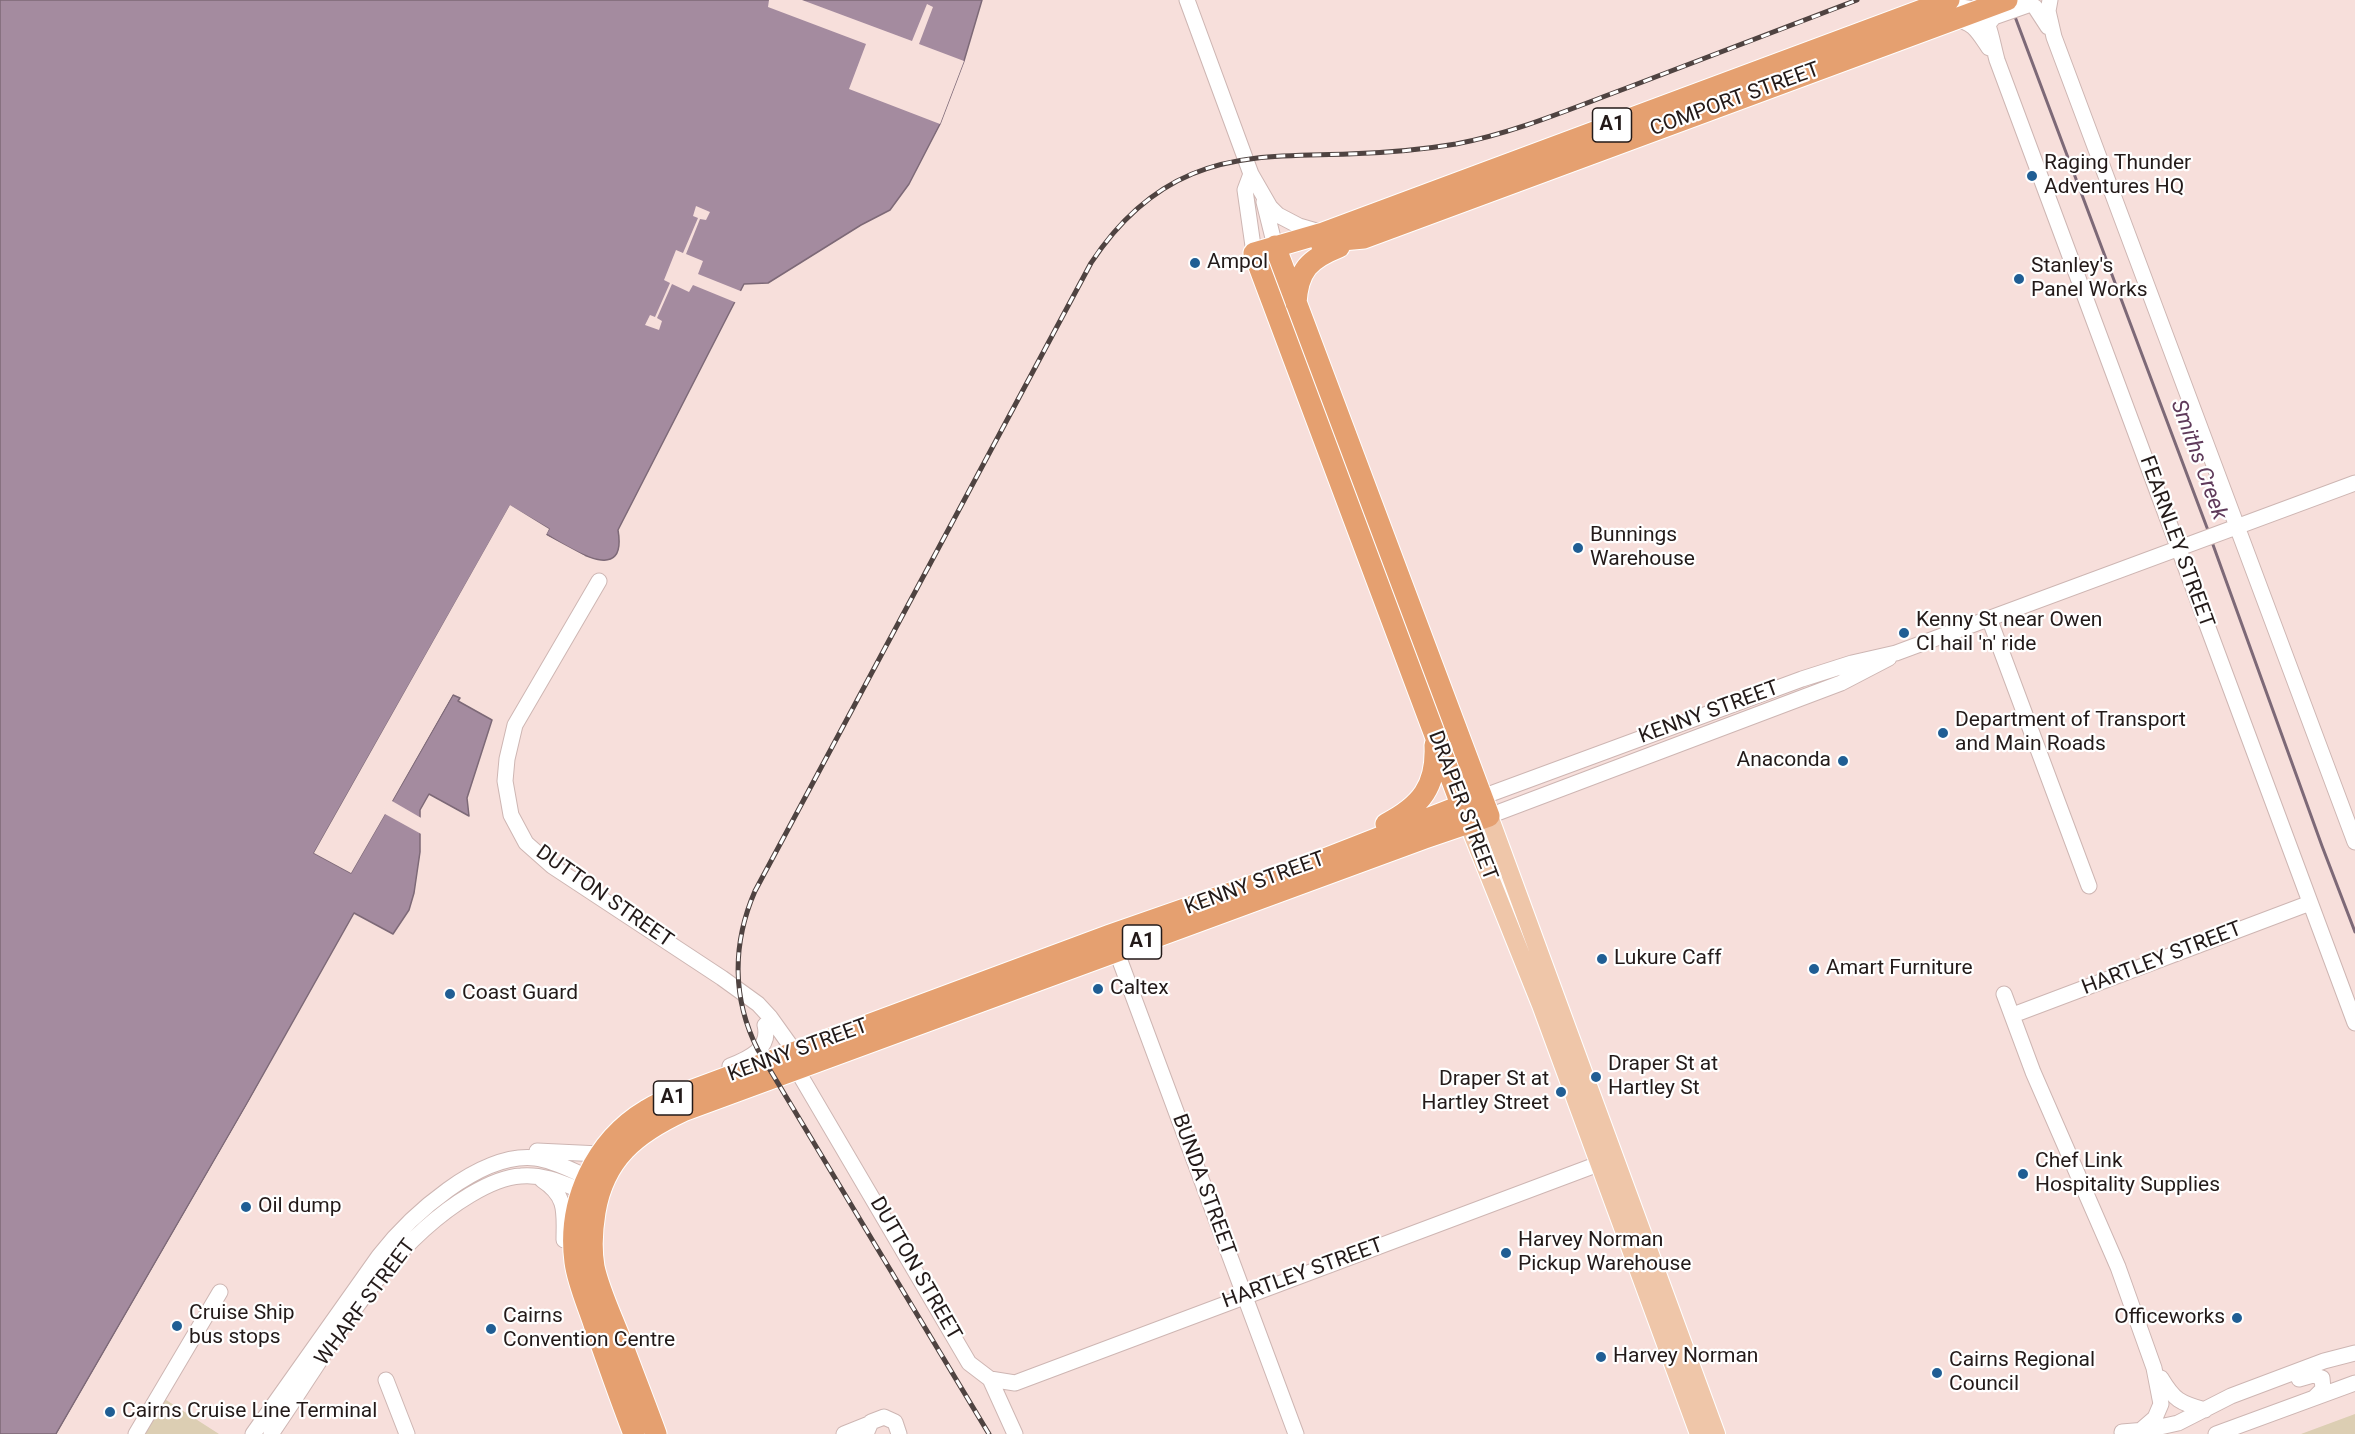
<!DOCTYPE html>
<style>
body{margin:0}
canvas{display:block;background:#f7dfdb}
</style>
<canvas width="2355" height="1434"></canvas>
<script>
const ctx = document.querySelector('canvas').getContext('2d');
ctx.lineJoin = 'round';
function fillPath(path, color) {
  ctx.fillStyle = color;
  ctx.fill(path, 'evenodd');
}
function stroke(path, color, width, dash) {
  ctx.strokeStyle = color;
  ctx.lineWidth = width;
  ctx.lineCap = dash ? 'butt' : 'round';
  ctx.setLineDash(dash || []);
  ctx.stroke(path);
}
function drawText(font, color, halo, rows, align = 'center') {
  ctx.font = font + ' Roboto,sans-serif';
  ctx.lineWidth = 4.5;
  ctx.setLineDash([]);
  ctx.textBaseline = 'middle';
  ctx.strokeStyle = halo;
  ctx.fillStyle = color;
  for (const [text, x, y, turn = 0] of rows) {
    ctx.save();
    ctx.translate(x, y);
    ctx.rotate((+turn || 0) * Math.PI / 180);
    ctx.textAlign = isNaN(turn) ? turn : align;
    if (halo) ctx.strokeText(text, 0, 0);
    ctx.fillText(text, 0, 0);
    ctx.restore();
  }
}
fillPath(new Path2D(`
 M 163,1398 L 219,1434 L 142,1434 Z
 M 2355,1414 L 2355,1434 L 2301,1434 Z`), '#dcceb3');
const water = new Path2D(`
 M 0,0 L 982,0 L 964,61 L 940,124 L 909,184 L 890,210 L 861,225 L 768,283 L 744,284 L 618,530 C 628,588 568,547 546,534 L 549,529 L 510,506 L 314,853 L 351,873 L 453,695 L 460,698 L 458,701 L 492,720 L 467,798 L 469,816 L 429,794 L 420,810 L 420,852 L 414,893 L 409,910 L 393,934 L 354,913 L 246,1105 L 56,1434 L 0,1434 Z`);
fillPath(water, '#a48b9f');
stroke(water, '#7d6977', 1.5);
fillPath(new Path2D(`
 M 769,0 L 802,0 L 912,41 L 927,4 L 933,7 L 919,44 L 964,61 L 940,124 L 849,89 L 866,44 L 768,7 Z
 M 696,206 L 710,212 L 706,220 L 700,219 L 686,254 L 703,261 L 698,274 L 743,292 L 737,303 L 693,285 L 689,292 L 672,284 L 657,318 L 662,321 L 659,330 L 645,325 L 650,315 L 655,317 L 670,283 L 664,280 L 676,250 L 683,253 L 698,218 L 693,216 Z
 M 510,505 L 549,529 L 546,535 L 585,556 L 584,559 L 544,537 L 545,530 L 511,510 L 318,851 L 350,869 L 450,693 L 454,692 L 392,801 L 423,819 L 423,835 L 385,814 L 351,873 L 314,853 Z
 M 355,918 L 249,1106 L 59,1434 L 57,1434 Z`), '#f7dfdb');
stroke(new Path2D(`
 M 2014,14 L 2209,533
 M 2212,542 L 2322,846 L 2355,932`), '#7d6977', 3);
const minor = new Path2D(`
 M 1187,0 L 1251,174 L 1270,207 L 1278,215 L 1299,226 L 1323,233
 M 2023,0 L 2035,7 L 2048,27
 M 2050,0 L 2048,11 L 2054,37 L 2355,842
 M 1941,9 C 1990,0 1987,23 1997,60 L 2355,1023
 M 1954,19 C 1974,22 1978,32 1989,48
 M 1988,24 L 1994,17 L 2031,4
 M 1251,174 L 1245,190 L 1254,253
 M 1264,202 L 1275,246
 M 599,581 L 515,725 L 507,759 L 505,781 L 511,815 L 526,843 L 552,866 L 722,978 L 758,1004 L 770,1017 L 795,1052
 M 1989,618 L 2089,886
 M 1482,797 L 1802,679 L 1852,663 L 1896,653 L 2355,483
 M 1489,816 L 1841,683 L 1889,658
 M 1113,942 L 1296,1434
 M 2004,994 L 2033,1072 L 2118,1267 L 2154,1368 L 2161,1404 L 2155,1418 L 2140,1431
 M 2013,1015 L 2310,903
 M 730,1066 C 748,1059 771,1049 765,1025
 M 797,1070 L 969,1363 L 990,1379 L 1015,1434
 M 537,1151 L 600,1154
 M 542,1180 C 568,1197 564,1213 564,1240
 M 2161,1378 C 2174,1400 2180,1403 2205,1410
 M 990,1379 L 1015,1383 L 1609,1160
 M 2299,1379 L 2313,1375 L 2322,1378 L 2323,1389 L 2315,1397
 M 386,1380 L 407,1434
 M 2122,1432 L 2146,1430 L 2178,1423 L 2231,1396 L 2324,1361 L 2355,1353
 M 136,1434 L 220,1292
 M 253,1434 L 379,1256 C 410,1216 480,1152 535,1158 C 553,1160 571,1170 587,1177
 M 271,1434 C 329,1351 381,1248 470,1195 C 485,1186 503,1177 521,1176 C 543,1174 562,1183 582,1191
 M 844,1434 L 869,1424
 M 866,1434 L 871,1422 L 884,1417 L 895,1422 L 899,1434
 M 2216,1434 L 2355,1383`);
const major = new Path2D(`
 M 1489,816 L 1716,1434
 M 1468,823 L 1541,1005 L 1699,1434`);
const highway = new Path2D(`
 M 1322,246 L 1342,240 L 1364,238 L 2007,0
 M 1296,303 C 1298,270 1309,259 1339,247
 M 1468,823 L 1254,253 L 1323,233 L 1949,0
 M 1386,824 C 1421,806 1437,786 1435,745
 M 634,1434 C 620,1398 608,1363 595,1327 C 588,1305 578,1284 575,1262 C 567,1202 595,1141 647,1110 C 661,1101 677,1096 693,1090 L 1110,935 L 1294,871 L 1473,801
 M 656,1434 C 644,1401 631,1368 619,1336 C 610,1313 599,1290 594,1267 C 591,1249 592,1230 595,1212 C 604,1158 636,1133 683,1111 L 1425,838 L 1489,816 L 1275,246`);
stroke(minor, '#ceb6b3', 17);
stroke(major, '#fff', 20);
stroke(highway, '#fff', 23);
stroke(minor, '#fff', 15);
stroke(major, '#efc6a9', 18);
stroke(highway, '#e5a070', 21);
const rail = new Path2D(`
 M 989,1434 L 758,1050 C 732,999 732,944 755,891 L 1091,263 C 1116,225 1149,192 1192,174 C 1242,153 1295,156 1348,154 C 1385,153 1420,150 1456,144 C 1514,133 1570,109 1624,89 C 1702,59 1780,30 1857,0`);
stroke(rail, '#4f4341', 5);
stroke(rail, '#fff', 3, [9]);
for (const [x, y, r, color] of [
 [2032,176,6,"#205e94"],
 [1195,263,6,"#205e94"],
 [2019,279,6,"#205e94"],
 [1578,548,6,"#205e94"],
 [1904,633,6,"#205e94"],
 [1943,733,6,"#205e94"],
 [1843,761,6,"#205e94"],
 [1602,959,6,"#205e94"],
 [1814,969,6,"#205e94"],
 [1098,989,6,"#205e94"],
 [450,994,6,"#205e94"],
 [1596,1077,6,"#205e94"],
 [1561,1092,6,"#205e94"],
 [2023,1174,6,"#205e94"],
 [246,1207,6,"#205e94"],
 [1506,1253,6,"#205e94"],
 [2237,1318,6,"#205e94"],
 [177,1326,6,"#205e94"],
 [491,1329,6,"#205e94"],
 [1601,1357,6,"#205e94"],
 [1937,1373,6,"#205e94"],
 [110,1412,6,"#205e94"]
]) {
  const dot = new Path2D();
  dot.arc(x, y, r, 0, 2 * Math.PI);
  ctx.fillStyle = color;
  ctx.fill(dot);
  stroke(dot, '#fff', 2);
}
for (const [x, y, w] of [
 [1612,125,39],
 [1142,942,39],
 [673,1098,39]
]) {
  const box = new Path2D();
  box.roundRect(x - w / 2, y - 17, w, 34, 4.5);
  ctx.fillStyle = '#fff';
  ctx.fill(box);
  stroke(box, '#231a19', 1.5);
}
drawText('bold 20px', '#231a19', null, [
 ["A1",1612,125],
 ["A1",1142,942],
 ["A1",673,1098]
]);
drawText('21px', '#231a19', '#fff', [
 ["COMPORT STREET",1735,100,-20],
 ["FEARNLEY STREET",2176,542,70],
 ["KENNY STREET",1709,713,-20],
 ["DRAPER STREET",1462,806,69],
 ["KENNY STREET",1255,884,-20],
 ["DUTTON STREET",604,897,35],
 ["HARTLEY STREET",2162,959,-21],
 ["KENNY STREET",798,1051,-20],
 ["BUNDA STREET",1203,1185,70],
 ["DUTTON STREET",915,1269,60],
 ["HARTLEY STREET",1303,1274,-20],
 ["WHARF STREET",366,1303,-53]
]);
drawText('21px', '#231a19', '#fff', [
 ["Raging Thunder",2044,164],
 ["Adventures HQ",2044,188],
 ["Ampol",1207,263],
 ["Stanley's",2031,267],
 ["Panel Works",2031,291],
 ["Bunnings",1590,536],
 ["Warehouse",1590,560],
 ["Kenny St near Owen",1916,621],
 ["Cl hail 'n' ride",1916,645],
 ["Department of Transport",1955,721],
 ["and Main Roads",1955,745],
 ["Anaconda",1831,761,"right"],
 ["Lukure Caff",1614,959],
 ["Amart Furniture",1826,969],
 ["Caltex",1110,989],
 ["Coast Guard",462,994],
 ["Draper St at",1608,1065],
 ["Hartley St",1608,1089],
 ["Draper St at",1549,1080,"right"],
 ["Hartley Street",1549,1104,"right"],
 ["Chef Link",2035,1162],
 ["Hospitality Supplies",2035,1186],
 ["Oil dump",258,1207],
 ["Harvey Norman",1518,1241],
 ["Pickup Warehouse",1518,1265],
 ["Cruise Ship",189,1314],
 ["bus stops",189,1338],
 ["Cairns",503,1317],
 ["Convention Centre",503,1341],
 ["Officeworks",2225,1318,"right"],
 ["Harvey Norman",1613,1357],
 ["Cairns Regional",1949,1361],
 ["Council",1949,1385],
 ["Cairns Cruise Line Terminal",122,1412]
], 'left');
drawText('italic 22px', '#5f3a5a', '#fff', [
 ["Smiths Creek",2198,460,70]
]);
</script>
